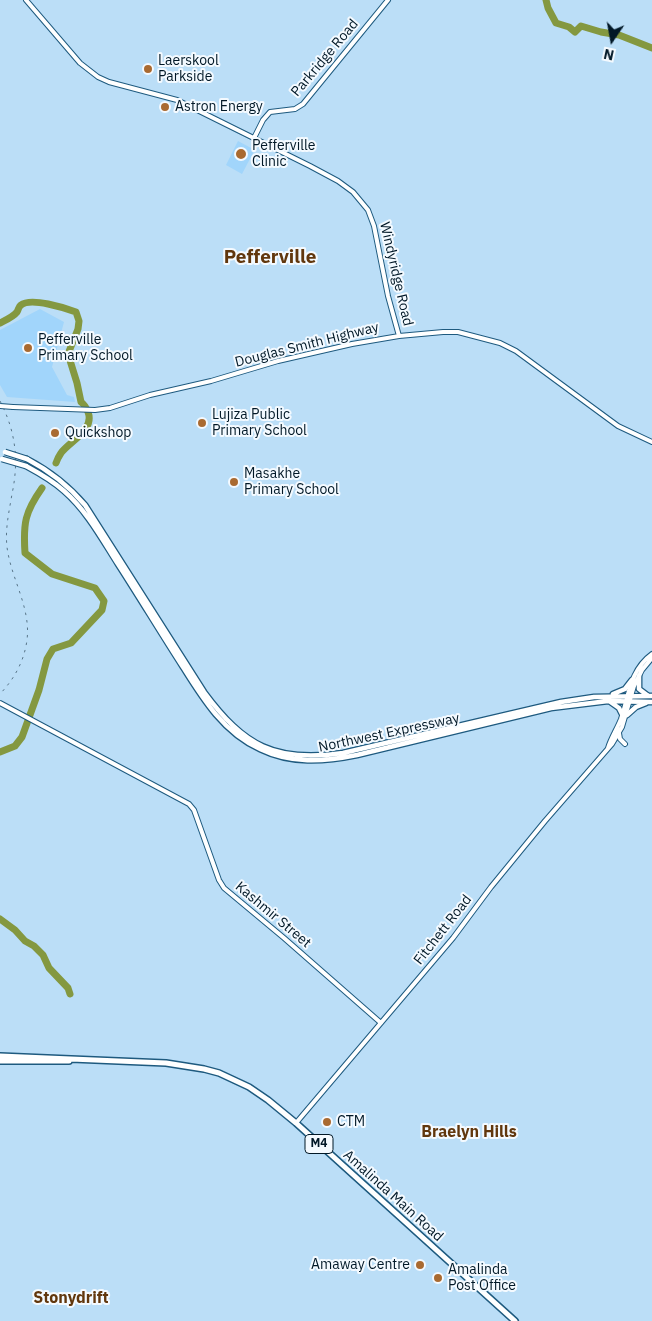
<!DOCTYPE html>
<style>
body{margin:0}
#map{position:relative;width:652px;height:1321px;overflow:hidden;background:#bbdef7;font-family:"IBM Plex Sans",sans-serif}
canvas{display:block}
.north{position:absolute;left:587px;top:15px;width:50px;height:50px;-webkit-text-stroke:4px #f4faff;paint-order:stroke;rotate:192deg;font-size:14px;font-weight:700;line-height:20px;text-align:center;color:#011827}
.north::after{content:'';display:block;margin:auto;width:18px;height:22px;background:#011827;clip-path:polygon(50% 0,100% 100%,50% 72%,0 100%)}
</style>
<div id="map">
<canvas width="652" height="1321"></canvas>
<div class="north">N</div>
</div>
<script>
const ctx = document.querySelector('canvas').getContext('2d');
ctx.lineJoin = 'round';
function fillPath(path, color) {
  ctx.fillStyle = color;
  ctx.fill(path, 'evenodd');
}
function stroke(path, color, width, dash) {
  ctx.strokeStyle = color;
  ctx.lineWidth = width;
  ctx.lineCap = dash ? 'butt' : 'round';
  ctx.setLineDash(dash || []);
  ctx.stroke(path);
}
function drawText(font, color, halo, rows, align = 'center') {
  ctx.font = font + ' "IBM Plex Sans",sans-serif';
  ctx.lineWidth = 4;
  ctx.setLineDash([]);
  ctx.textBaseline = 'middle';
  ctx.strokeStyle = halo;
  ctx.fillStyle = color;
  for (const [text, x, y, turn = 0] of rows) {
    ctx.save();
    ctx.translate(x, y);
    ctx.rotate((+turn || 0) * Math.PI / 180);
    ctx.textAlign = isNaN(turn) ? turn : align;
    if (halo) ctx.strokeText(text, 0, 0);
    ctx.fillText(text, 0, 0);
    ctx.restore();
  }
}
fillPath(new Path2D(`
 M 238,141 L 251,148 L 253,153 L 242,174 L 226,165 Z
 M 40,309 L 64,322 L 52,367 L 67,395 L 74,397 L 75,402 L 7,397 L 0,385 L 0,330 Z`), '#a1d5fb');
stroke(new Path2D(`
 M 546,0 L 548,8 L 556,23 L 569,27 L 575,32 L 581,26 L 601,32 L 619,35 L 652,48
 M 0,323 C 6,320 13,317 17,312 C 19,309 18,307 21,305 C 31,297 65,308 76,312 L 79,321 L 78,329 L 68,354 L 77,383 L 81,402 C 85,405 86,407 88,412 C 95,430 70,441 61,453 C 59,456 57,460 56,463
 M 0,752 L 15,746 L 22,737 L 39,690 L 47,659 L 53,649 L 71,643 L 102,610 L 104,601 L 95,588 L 52,574 L 25,553 C 23,523 25,512 42,488
 M 0,919 L 15,930 L 25,941 L 34,946 L 43,955 L 49,968 L 68,988 L 70,994`), '#849840', 7);
const tertiary = new Path2D(`
 M 26,0 L 80,63 L 98,77 L 109,82 L 177,100 L 310,166 L 338,181 L 353,192 L 368,210 L 374,226 L 388,296 L 399,336
 M 254,138 L 263,120 L 270,112 L 295,109 L 303,104 L 388,0
 M 13,407 L 95,410 L 110,408 L 150,395 L 211,381 L 278,361 L 352,344 L 399,336 L 443,332 L 458,332 L 500,343 L 516,351 L 618,426 L 652,442
 M 0,703 L 189,804 L 194,810 L 219,880 L 224,888 L 284,938 L 381,1023
 M 619,733 L 620,739 L 625,744
 M 608,748 C 611,738 617,729 621,719 C 629,695 630,670 652,654
 M 296,1123 L 453,938 L 491,887 L 545,821 L 612,744 L 622,727 L 634,686 L 642,670 L 652,658`);
const secondary = new Path2D(`
 M 27,459 C 50,471 68,485 85,505 L 204,692 C 244,746 275,763 343,753 L 561,702 L 594,697 L 652,696
 M 26,466 C 39,473 53,481 64,491 C 87,511 102,539 118,564 C 140,598 161,633 183,667 C 203,699 224,733 260,749 C 291,764 323,762 357,755 L 551,708 L 608,701 L 652,702
 M 639,676 L 639,689 L 647,695
 M 613,694 L 625,689 L 632,680
 M 609,701 L 619,708 L 622,714
 M 627,715 L 636,707 L 646,703`);
const primary = new Path2D(`
 M 0,1056 L 166,1063 L 204,1069 L 219,1073 L 249,1087 L 268,1100 L 296,1123 L 515,1321
 M 0,1061 L 69,1061`);
stroke(tertiary, '#1e5a7f', 6);
stroke(secondary, '#1e5a7f', 7);
stroke(primary, '#1e5a7f', 8);
stroke(tertiary, '#fff', 4);
stroke(secondary, '#fff', 4.5);
stroke(primary, '#fff', 5);
stroke(new Path2D(`
 M 0,401 C 16,432 19,461 12,494 C 9,512 5,529 7,547 C 11,579 31,607 27,640 C 24,662 14,679 0,694`), '#587589', 1, [2.5, 5]);
const tertiaryBridge = new Path2D(`
 M 0,406 L 13,407`);
const secondaryBridge = new Path2D(`
 M 5,452 L 27,459
 M 2,459 L 26,466`);
stroke(tertiaryBridge, '#1e5a7f', 6, []);
stroke(secondaryBridge, '#1e5a7f', 7, []);
stroke(tertiaryBridge, '#fff', 4);
stroke(secondaryBridge, '#fff', 4.5);
for (const [x, y, r, color] of [
 [148,69,5,"#a96a31"],
 [165,107,5,"#a96a31"],
 [241,154,6,"#a96a31"],
 [28,348,5,"#a96a31"],
 [202,423,5,"#a96a31"],
 [55,433,5,"#a96a31"],
 [234,482,5,"#a96a31"],
 [327,1122,5,"#a96a31"],
 [420,1265,5,"#a96a31"],
 [438,1278,5,"#a96a31"]
]) {
  const dot = new Path2D();
  dot.arc(x, y, r, 0, 2 * Math.PI);
  ctx.fillStyle = color;
  ctx.fill(dot);
  stroke(dot, '#f4faff', 2);
}
for (const [x, y, w] of [
 [319,1144,28]
]) {
  const box = new Path2D();
  box.roundRect(x - w / 2, y - 9.5, w, 19, 4);
  ctx.fillStyle = '#f4faff';
  ctx.fill(box);
  stroke(box, '#011827', 1);
}
drawText('bold 12px', '#011827', null, [
 ["M4",319,1144]
]);
drawText('14px', '#011827', '#f4faff', [
 ["Parkridge Road",325,58,-50],
 ["Windyridge Road",396,274,77],
 ["Douglas Smith Highway",307,345,-14],
 ["Northwest Expressway",389,733,-12],
 ["Kashmir Street",273,915,40],
 ["Fitchett Road",443,930,-52],
 ["Amalinda Main Road",393,1196,42]
]);
drawText('14px', '#011827', '#f4faff', [
 ["Laerskool",158,61],
 ["Parkside",158,77],
 ["Astron Energy",175,107],
 ["Pefferville",252,146],
 ["Clinic",252,162],
 ["Pefferville",38,340],
 ["Primary School",38,356],
 ["Lujiza Public",212,415],
 ["Primary School",212,431],
 ["Quickshop",65,433],
 ["Masakhe",244,474],
 ["Primary School",244,490],
 ["CTM",337,1122],
 ["Amaway Centre",410,1265,"right"],
 ["Amalinda",448,1270],
 ["Post Office",448,1286]
], 'left');
drawText('bold 16px', '#61370d', '#f4faff', [
 ["Braelyn Hills",469,1132],
 ["Stonydrift",71,1298]
]);
drawText('bold 19px', '#61370d', '#f4faff', [
 ["Pefferville",270,258]
]);
</script>
